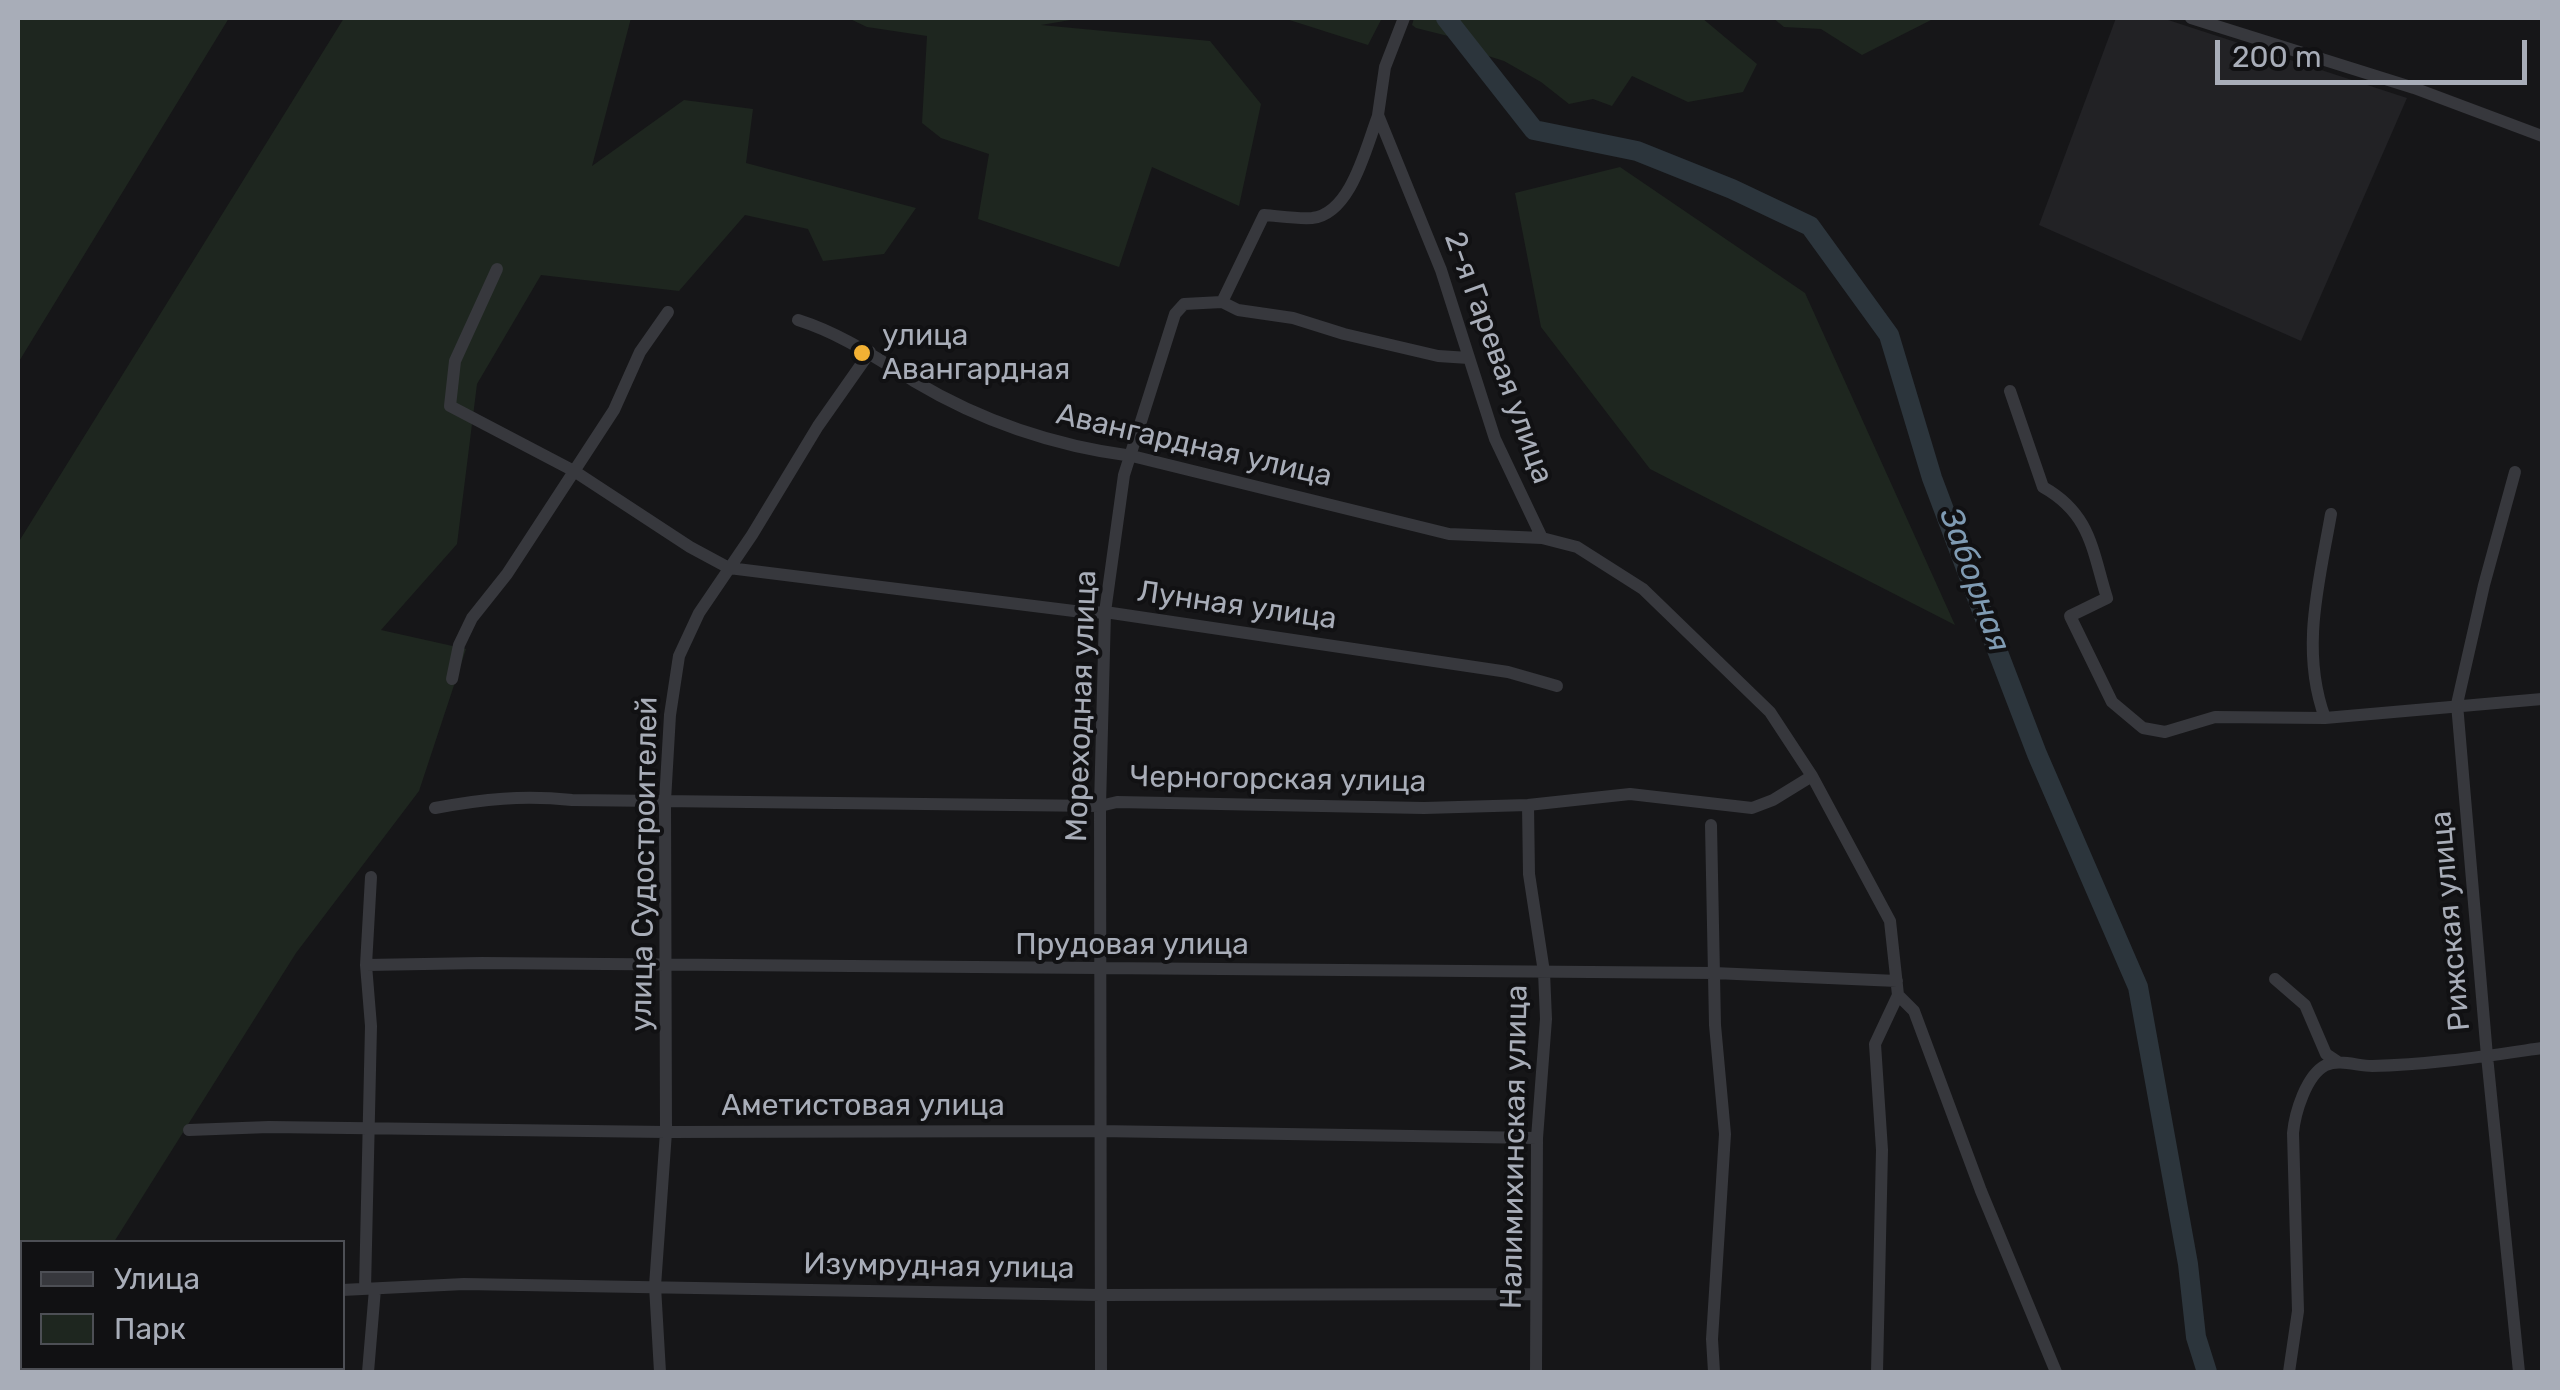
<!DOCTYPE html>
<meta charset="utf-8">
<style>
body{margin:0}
#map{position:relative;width:2560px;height:1390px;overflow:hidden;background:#161618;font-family:Rubik,sans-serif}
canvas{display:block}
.frame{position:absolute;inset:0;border:20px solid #a8adb8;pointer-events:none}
.legend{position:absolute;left:20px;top:1240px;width:325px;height:130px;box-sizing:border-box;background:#111113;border:2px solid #4d4f55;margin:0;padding:12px 18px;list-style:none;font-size:30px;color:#a8adb8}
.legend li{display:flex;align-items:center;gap:20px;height:50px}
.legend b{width:50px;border:2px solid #4d4f55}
.scale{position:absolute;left:2215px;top:40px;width:312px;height:45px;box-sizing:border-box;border:5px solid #a8adb8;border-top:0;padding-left:12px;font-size:30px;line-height:35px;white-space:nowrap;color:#a8adb8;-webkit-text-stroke:8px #111113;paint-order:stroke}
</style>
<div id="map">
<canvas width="2560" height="1390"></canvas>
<div class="frame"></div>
<ul class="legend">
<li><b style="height:12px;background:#37383d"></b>Улица</li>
<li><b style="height:28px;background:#1e261f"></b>Парк</li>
</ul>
<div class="scale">200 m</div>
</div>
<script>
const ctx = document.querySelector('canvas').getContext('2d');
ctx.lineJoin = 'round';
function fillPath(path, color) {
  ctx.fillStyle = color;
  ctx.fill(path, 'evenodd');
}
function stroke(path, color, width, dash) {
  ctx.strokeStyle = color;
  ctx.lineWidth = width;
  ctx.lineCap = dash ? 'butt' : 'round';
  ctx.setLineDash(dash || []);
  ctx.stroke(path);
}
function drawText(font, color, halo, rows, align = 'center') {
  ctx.font = font + ' Rubik,sans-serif';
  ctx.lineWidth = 8;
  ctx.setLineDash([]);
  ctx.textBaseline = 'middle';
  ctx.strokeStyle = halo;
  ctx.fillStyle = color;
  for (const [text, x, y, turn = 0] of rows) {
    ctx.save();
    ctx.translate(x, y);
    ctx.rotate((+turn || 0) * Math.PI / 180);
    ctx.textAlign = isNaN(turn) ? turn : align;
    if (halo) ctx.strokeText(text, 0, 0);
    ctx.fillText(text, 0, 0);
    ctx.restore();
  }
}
fillPath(new Path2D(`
 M 2116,18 L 2162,18 L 2407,98 L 2301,341 L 2039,225 Z`), '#222225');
fillPath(new Path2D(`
 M 18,18 L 229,18 L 18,363 Z
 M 344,18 L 631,18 L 592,166 L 684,100 L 753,109 L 746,163 L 916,208 L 884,254 L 823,261 L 808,229 L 745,215 L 679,291 L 541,275 L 477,384 L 457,544 L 381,630 L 466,649 L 419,791 L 296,953 L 114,1242 L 22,1242 L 22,1348 L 18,1360 L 18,543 Z
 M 848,18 L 1082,18 L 1041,25 L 1210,41 L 1261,104 L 1239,206 L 1152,167 L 1119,267 L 978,219 L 989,154 L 941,138 L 922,123 L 927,36 L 867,27 Z
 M 1283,18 L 1382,18 L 1368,45 Z
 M 1414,18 L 1702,18 L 1757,64 L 1743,92 L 1688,102 L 1632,76 L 1612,106 L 1593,99 L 1569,104 L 1541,82 L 1504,61 L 1463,48 L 1448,36 L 1416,28 L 1412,25 Z
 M 1773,18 L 1935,18 L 1862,55 L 1821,29 L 1784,27 Z
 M 1620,167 L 1805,293 L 1955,625 L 1650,469 L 1541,327 L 1515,193 Z`), '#1e261f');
stroke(new Path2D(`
 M 1446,18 L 1534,130 L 1637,151 L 1732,189 L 1810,226 L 1889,335 L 1932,478 L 1976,595 L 2037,754 L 2138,987 L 2188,1264 L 2196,1337 L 2207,1372`), '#2c353c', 20);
stroke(new Path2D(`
 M 1404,18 L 1385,67 L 1378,115 L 1441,270 L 1495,439 L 1542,538
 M 2191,18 L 2414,88 L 2542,136
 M 497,269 L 455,361 L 450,406 L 574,471 L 690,547 L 729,568 L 1090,613 L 1105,612 L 1508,672 L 1557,686
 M 1222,302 L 1264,215 C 1279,216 1296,219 1312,218 C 1351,214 1366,147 1378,116
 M 1222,302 L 1238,310 L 1293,318 L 1344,334 L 1438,356 L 1469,358
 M 798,320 C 842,334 876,358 914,381 C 981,421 1055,446 1132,456 L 1449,534 L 1542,538 L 1577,547 L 1643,589 L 1770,712 L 1812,776 L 1890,921 L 1898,995
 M 2010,391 L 2043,487 C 2091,514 2092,550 2107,598 L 2070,616 L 2112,702 L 2143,728 L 2165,732 L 2215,717 L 2325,718 L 2542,699
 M 2515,472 L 2484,585 L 2457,704 L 2487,1056 L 2519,1372
 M 452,679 L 459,645 L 472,618 L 507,574 L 614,410 L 640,352 L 668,312
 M 2325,718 C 2300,650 2319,583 2331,514
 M 1528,805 L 1529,874 L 1544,972 L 1546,1019 L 1537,1138 L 1536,1372
 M 435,808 C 484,799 522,795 572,800 L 1100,806 L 1117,802 L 1424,808 L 1528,805 L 1630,794 L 1752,808 L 1773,800 L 1812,776
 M 1711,825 L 1715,1025 L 1725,1134 L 1712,1339 L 1714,1372
 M 366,965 L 482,963 L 1714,973 L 1897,981
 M 2275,979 L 2305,1005 L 2326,1054 L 2338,1062
 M 1898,995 L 1914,1011 L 1981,1191 L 2056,1372
 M 189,1130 L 269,1127 L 666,1132 L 1099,1131 L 1537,1138
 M 365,1289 L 371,1026 L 366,965 L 371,877
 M 342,1290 L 464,1284 L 1100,1295 L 1535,1294
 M 368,1372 L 375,1289
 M 660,1372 L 655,1286 L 666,1132 L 665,801 L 670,715 L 679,656 L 699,613 L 752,535 L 818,426 L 870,352
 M 1101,1372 L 1100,806 L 1105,612 L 1124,475 L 1175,314 L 1184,304 L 1222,302
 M 1877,1372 L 1882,1150 L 1875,1044 L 1898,995
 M 2289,1372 L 2298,1311 L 2293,1133 C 2295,1113 2306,1075 2326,1065 C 2339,1059 2358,1066 2372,1066 C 2429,1065 2486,1056 2542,1048`), '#37383d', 12);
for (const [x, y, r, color] of [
 [862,353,10,"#f2b134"]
]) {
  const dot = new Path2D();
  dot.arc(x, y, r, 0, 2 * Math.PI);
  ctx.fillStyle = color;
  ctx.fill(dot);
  stroke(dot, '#111113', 4);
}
drawText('30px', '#a8adb8', '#111113', [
 ["улица",882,336],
 ["Авангардная",882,370]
], 'left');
drawText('30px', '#a8adb8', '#111113', [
 ["2-я Гаревая улица",1498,358,70],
 ["Авангардная улица",1194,446,13],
 ["Лунная улица",1237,606,8],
 ["Мореходная улица",1082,706,-88],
 ["Черногорская улица",1278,780,1],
 ["улица Судостроителей",645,864,-89],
 ["Рижская улица",2451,921,-95],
 ["Прудовая улица",1132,945],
 ["Аметистовая улица",863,1106],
 ["Налимихинская улица",1515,1147,-89],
 ["Изумрудная улица",939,1267,1]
]);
drawText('italic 32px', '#7f9bb3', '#111113', [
 ["Заборная",1974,580,70]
]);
</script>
